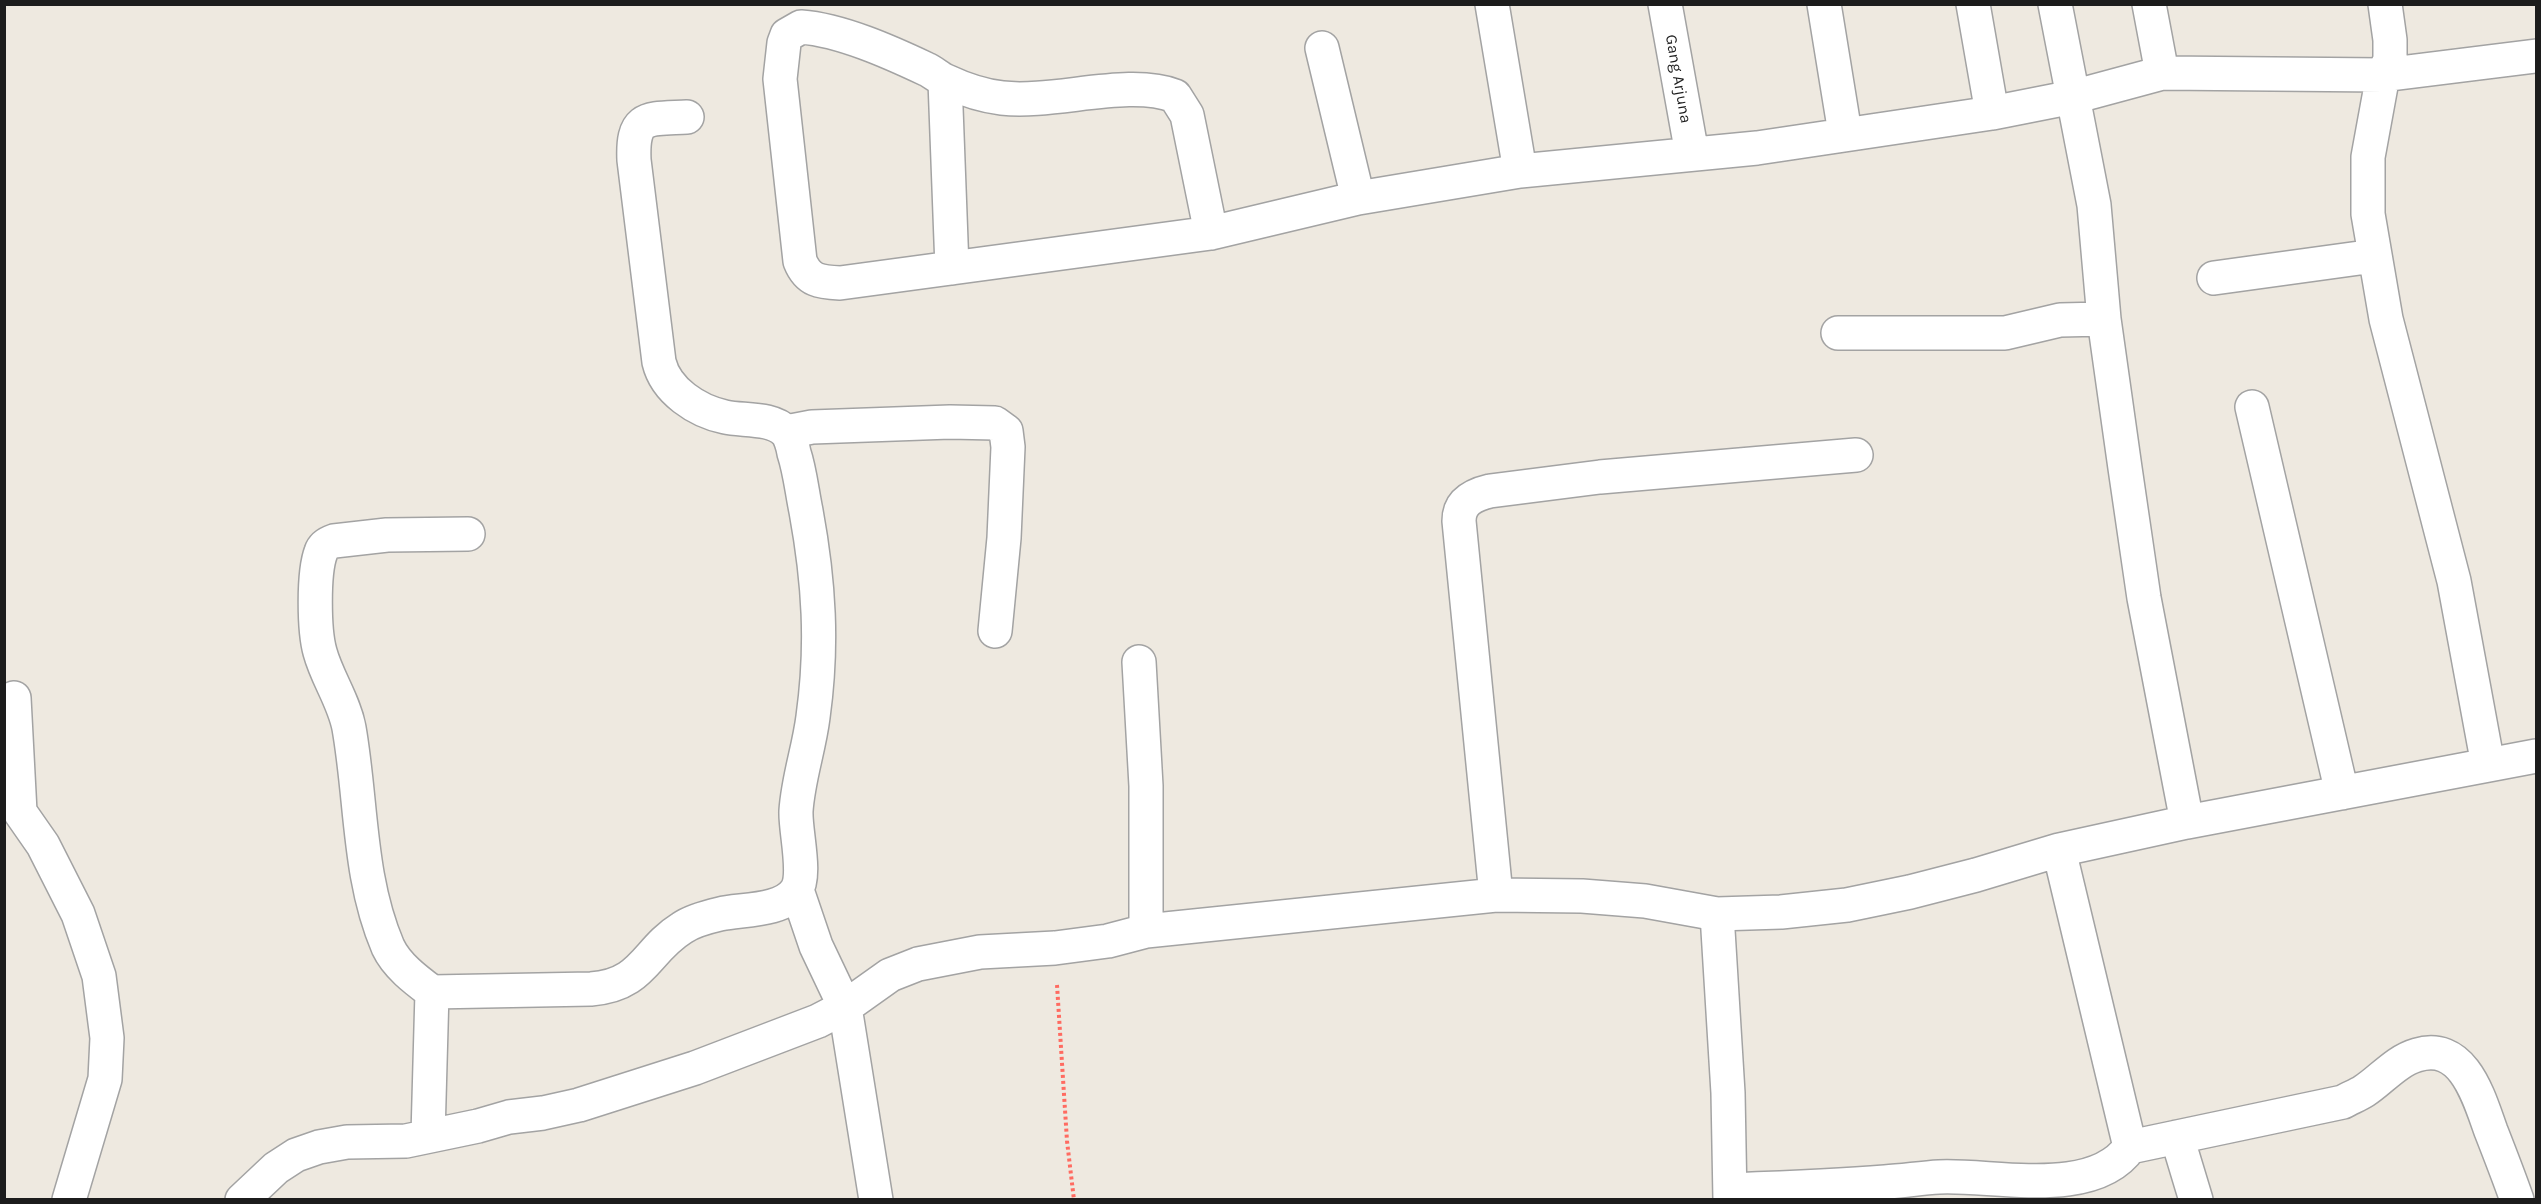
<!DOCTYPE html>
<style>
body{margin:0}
#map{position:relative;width:2541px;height:1204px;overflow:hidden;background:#eee9e0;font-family:Karla,sans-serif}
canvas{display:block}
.frame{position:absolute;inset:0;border:6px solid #1c1c1c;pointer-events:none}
</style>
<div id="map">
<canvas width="2541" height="1204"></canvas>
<div class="frame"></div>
</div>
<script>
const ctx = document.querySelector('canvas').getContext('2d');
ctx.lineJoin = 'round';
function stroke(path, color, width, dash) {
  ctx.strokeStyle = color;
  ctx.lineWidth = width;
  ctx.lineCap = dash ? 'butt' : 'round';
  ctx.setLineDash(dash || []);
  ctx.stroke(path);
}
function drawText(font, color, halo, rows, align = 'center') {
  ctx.font = font + ' Karla,sans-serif';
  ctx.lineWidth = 4.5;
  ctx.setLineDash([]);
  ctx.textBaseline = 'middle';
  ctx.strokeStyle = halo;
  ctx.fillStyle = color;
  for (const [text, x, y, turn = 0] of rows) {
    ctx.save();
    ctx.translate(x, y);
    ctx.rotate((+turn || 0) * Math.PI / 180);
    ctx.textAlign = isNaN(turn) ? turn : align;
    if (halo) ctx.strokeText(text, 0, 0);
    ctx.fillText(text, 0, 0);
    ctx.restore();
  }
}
const minor = new Path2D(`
 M 1492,4 L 1520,171
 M 1665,4 L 1692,154
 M 1824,4 L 1845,133
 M 1973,4 L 1992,113
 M 2055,4 L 2094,205 L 2104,319 L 2125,468 L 2144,598 L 2187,822
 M 2149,4 L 2162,73
 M 2385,4 L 2390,40 L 2390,60 L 2383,75 L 2368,157 L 2368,214 L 2386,319 L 2454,581 L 2488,765
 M 1322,48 L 1358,198
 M 945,81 L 952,268
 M 1211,233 L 1187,115 L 1175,96 C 1129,78 1054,104 1002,98 C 984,96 963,89 946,81 C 939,78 933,72 926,69 C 890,52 841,30 801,27 L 787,35 L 784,43 L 780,79 L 800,261 C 808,281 820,282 840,283 L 1211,233 L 1358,198 L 1520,171 L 1757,148 L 1992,113 L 2073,97 L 2162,73 L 2383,75 L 2536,56
 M 2214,278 L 2374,256
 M 1838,333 L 2005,333 L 2060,320 L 2104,319
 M 2252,407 L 2342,793
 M 786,432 L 812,427 L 950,422 L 995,423 L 1006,431 L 1008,447 L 1004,538 L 995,631
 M 1139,662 L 1146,786 L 1146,931
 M 14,698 L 20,812 L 43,845 L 78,914 L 99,976 L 107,1038 L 105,1079 L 69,1200
 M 2059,850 L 2130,1147
 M 797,890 L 816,946 L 845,1007 L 876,1200
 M 1496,895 L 1459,521 C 1459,502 1473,495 1490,491 L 1600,477 L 1856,455
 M 432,992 L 591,989 C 644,985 645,951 682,928 C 692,921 707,917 720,914 C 740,909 782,912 796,891 C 807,875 795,831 796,811 C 798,779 809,749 813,717 C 823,645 819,582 806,511 C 802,492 800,471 794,453 C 793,447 790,436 786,432 C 772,417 743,421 725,417 C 697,411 666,391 659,362 L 634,160 C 632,114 648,119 687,117
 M 428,1135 L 432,992 C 416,980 397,966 388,947 C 358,877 362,802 349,728 C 344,701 327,678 320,652 C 314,631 313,573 321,552 C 323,546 328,543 334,541 L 387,535 L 468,534
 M 2177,1137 L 2196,1200
 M 1730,1190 C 1781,1188 1833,1186 1885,1182 C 1903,1181 1921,1178 1939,1177 C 1993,1174 2093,1200 2130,1147 L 2343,1102 C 2350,1098 2358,1095 2364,1091 C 2381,1080 2396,1061 2417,1055 C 2464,1041 2479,1098 2491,1131 C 2500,1154 2509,1177 2517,1200
 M 242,1200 L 276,1168 L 296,1155 L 319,1147 L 347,1142 L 406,1141 L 478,1126 L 509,1117 L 543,1113 L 579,1105 L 695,1068 L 818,1021 L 845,1007 L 890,975 L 918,964 L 980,952 L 1055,948 L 1108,941 L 1146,931 L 1496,895 L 1582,896 L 1645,901 L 1717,914
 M 1730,1200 L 1728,1093 L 1717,914 L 1781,912 L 1847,905 L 1910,892 L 1976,875 L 2059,850 L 2187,822 L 2536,756`);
stroke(minor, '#a3a3a3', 36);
stroke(new Path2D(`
 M 1057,985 L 1067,1141 L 1074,1200`), '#ff6b61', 4, [3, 3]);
stroke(minor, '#fff', 33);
drawText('16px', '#1c1c1c', '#fff', [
 ["Gang Arjuna",1678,79,80]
]);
</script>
